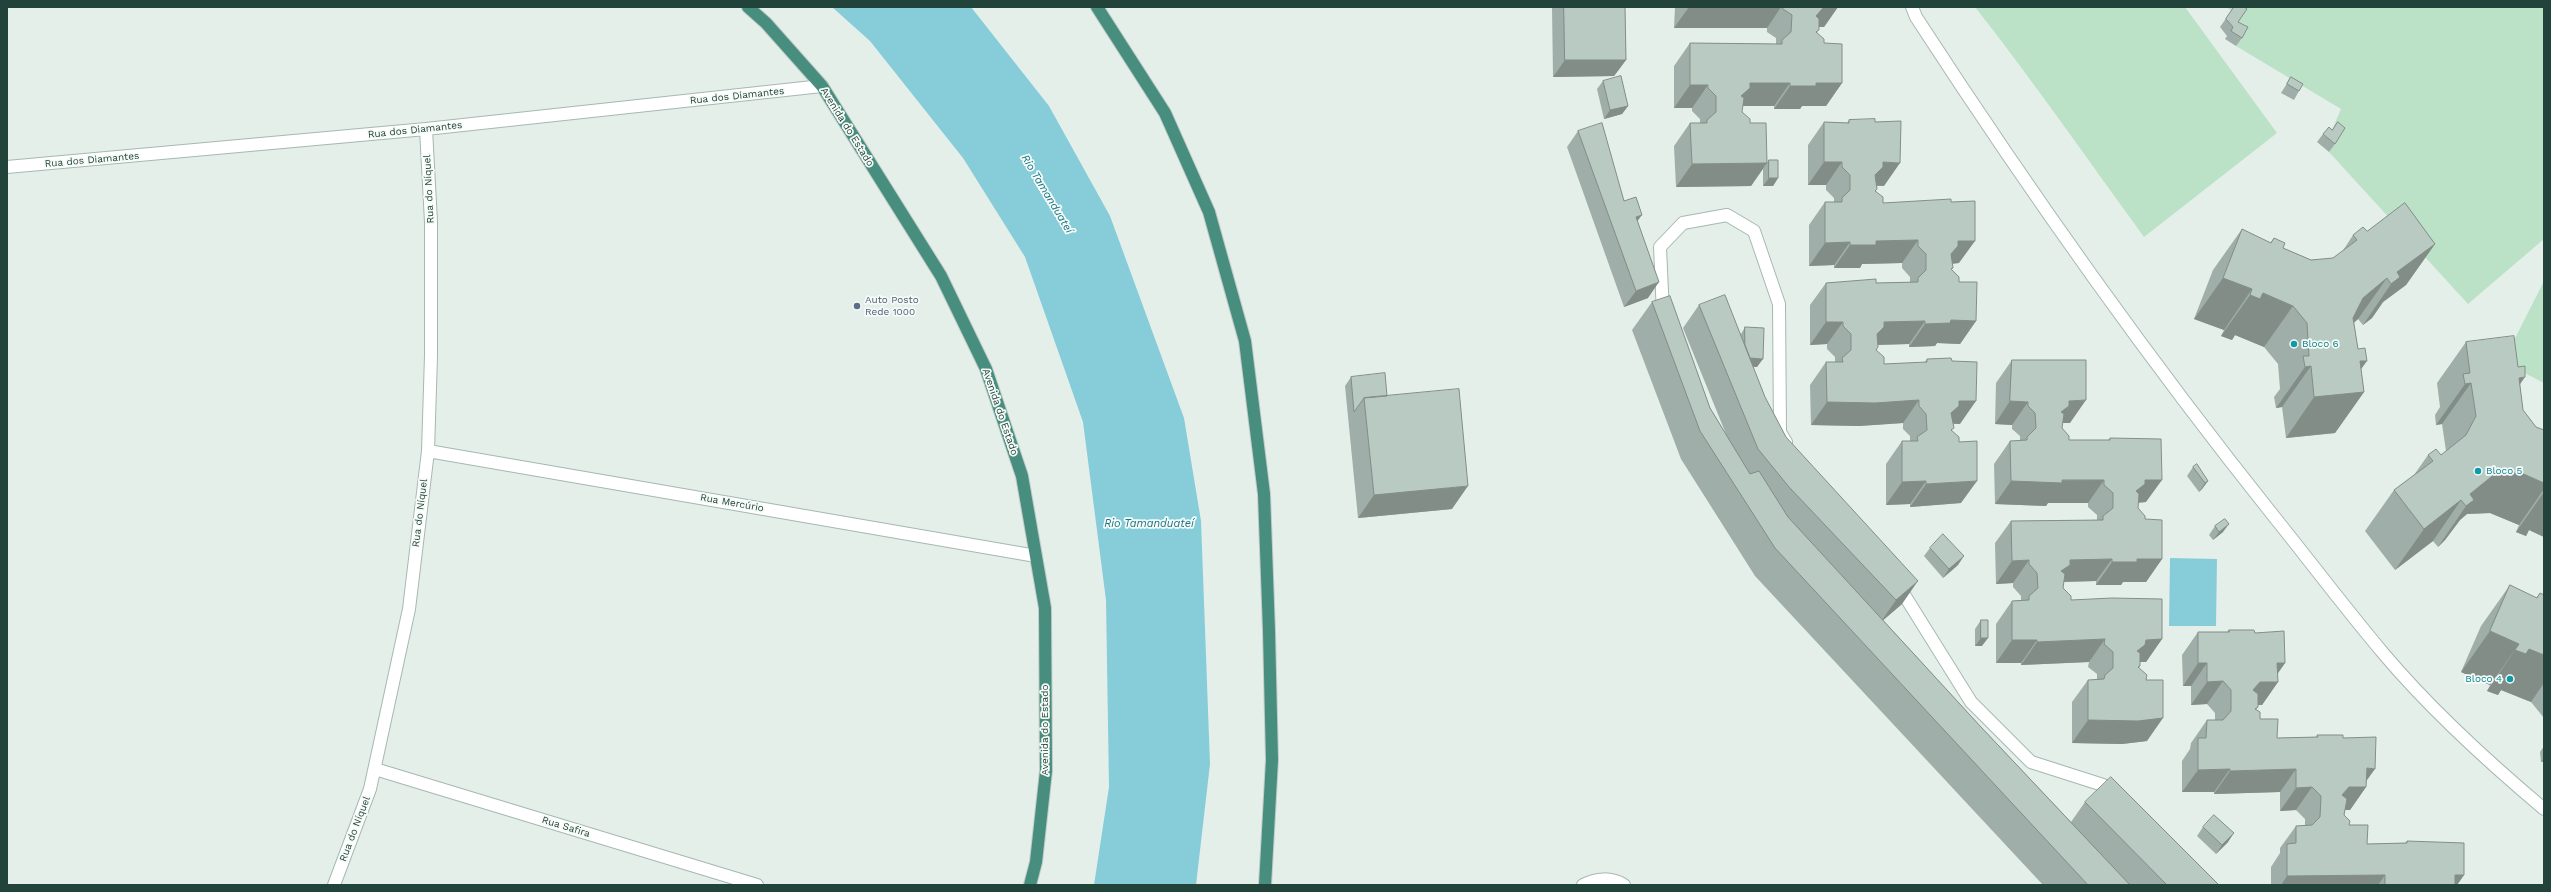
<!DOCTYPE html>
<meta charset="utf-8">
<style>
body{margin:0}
#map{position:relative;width:2551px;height:892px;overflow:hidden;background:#e4efea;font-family:"Work Sans",sans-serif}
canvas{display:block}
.frame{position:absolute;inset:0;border:8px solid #21433a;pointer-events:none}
</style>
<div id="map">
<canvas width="2551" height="892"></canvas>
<div class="frame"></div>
</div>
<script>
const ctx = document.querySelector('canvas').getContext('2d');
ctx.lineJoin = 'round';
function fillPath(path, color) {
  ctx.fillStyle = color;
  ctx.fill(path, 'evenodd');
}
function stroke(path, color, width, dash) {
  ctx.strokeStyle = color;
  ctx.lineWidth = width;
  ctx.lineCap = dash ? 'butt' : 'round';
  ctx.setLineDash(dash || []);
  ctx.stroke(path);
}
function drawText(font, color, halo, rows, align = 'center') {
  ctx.font = font + ' "Work Sans",sans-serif';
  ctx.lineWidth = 3.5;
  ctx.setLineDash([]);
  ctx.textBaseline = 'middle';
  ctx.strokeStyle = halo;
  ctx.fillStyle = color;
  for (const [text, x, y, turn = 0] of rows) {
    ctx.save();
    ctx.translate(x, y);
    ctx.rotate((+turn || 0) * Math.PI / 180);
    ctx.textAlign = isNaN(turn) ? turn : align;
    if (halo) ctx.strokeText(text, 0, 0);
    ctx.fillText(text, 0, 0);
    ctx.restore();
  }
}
fillPath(new Path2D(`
 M 1975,7 L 2185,7 L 2277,133 L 2144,237 C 2088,160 2034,82 1975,7 Z
 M 2226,7 L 2544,7 L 2544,239 L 2468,304 L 2329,152 L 2339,136 L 2332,130 L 2341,109 L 2236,46 L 2242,35 L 2232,30 L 2241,17 Z
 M 2544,281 L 2544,383 L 2503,362 Z`), '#bbe2c6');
fillPath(new Path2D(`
 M 832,7 L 971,7 L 1049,106 L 1110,216 L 1184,418 L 1201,521 L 1210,764 L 1196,885 L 1094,885 L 1109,787 L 1106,600 L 1083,422 L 1025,257 L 963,158 L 870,41 Z
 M 2170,558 L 2217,559 L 2216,626 L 2169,626 Z`), '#87ccd9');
const service = new Path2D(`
 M 1583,885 C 1596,878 1611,877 1624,885`);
const minor = new Path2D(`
 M 1912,7 L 1916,17 C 2027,188 2145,355 2272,514 C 2309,560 2345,608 2383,653 C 2431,710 2487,761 2544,809
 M 7,167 L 426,129 L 822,86
 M 1663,314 L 1660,247 L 1683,223 L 1727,215 L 1754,231 L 1779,304 L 1780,432 L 1786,442
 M 428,451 L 1036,556
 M 1898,585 L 1971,702 L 2031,762 L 2103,785 L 2113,796
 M 375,769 L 757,885
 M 334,885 L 370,789 L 409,609 L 428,451 L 431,356 L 431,222 L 426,129`);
const trunk = new Path2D(`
 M 748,7 L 766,23 L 822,86 L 941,276 L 986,369 L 1022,476 L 1045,608 L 1046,771 L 1036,862 L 1030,885
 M 1097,7 L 1165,113 L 1209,212 L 1245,341 L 1264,494 L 1269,631 L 1272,760 L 1265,885`);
stroke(service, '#a6b8b2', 14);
stroke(minor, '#a6b8b2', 14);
stroke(trunk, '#c1cac8', 14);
stroke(service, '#fff', 12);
stroke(minor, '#fff', 12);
stroke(trunk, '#478e7e', 12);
fillPath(new Path2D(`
 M 1552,7 L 1625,7 L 1626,60 L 1614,76 L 1553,77 Z
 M 1675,7 L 1838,7 L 1824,27 L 1819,27 L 1817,32 L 1824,43 L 1842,83 L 1826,106 L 1802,106 L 1800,109 L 1774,109 L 1774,106 L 1742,106 L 1742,112 L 1750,123 L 1767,163 L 1751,186 L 1676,187 L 1674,146 L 1690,123 L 1700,123 L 1700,119 L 1692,111 L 1692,108 L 1674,108 L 1674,66 L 1690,43 L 1776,44 L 1776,38 L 1767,32 L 1767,28 L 1674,28 Z
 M 2234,7 L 2242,38 L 2236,46 L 2225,39 L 2227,36 L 2220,27 Z
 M 2291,77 L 2299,91 L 2294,100 L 2281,93 Z
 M 1603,81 L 1628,106 L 1622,114 L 1604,119 L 1597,89 Z
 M 1849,120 L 1875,122 L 1884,186 L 1877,186 L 1876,191 L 1883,203 L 1951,202 L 1959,263 L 1952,264 L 1953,268 L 1951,270 L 1959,282 L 1976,321 L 1960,344 L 1937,343 L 1935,346 L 1909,347 L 1909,344 L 1878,345 L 1876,350 L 1884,364 L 1924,363 L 1927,359 L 1960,424 L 1953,424 L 1952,430 L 1961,503 L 1910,507 L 1910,504 L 1886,505 L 1886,464 L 1902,441 L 1910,441 L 1910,436 L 1903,429 L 1903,423 L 1859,426 L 1811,425 L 1810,385 L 1826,362 L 1835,362 L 1835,357 L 1827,349 L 1827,344 L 1810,345 L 1810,305 L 1826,283 L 1876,283 L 1910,282 L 1910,277 L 1902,268 L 1902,263 L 1862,264 L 1860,268 L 1834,268 L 1834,265 L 1809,266 L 1809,225 L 1825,202 L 1834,202 L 1834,198 L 1826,190 L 1826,185 L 1808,185 L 1808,145 L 1824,122 L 1847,123 Z
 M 1578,131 L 1637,221 L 1648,298 L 1624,307 L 1567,147 Z
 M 2323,134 L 2335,144 L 2329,152 L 2317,142 Z
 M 1769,160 L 1778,178 L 1773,186 L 1763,186 L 1763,168 Z
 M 2242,229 L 2270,243 L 2274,238 L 2283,248 L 2311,260 L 2333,258 L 2342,252 L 2353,235 L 2367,231 L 2435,244 L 2406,285 L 2383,302 L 2372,318 L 2363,325 L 2358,319 L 2354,323 L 2361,369 L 2364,392 L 2335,433 L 2286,438 L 2282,407 L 2276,408 L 2274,397 L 2280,389 L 2278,364 L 2264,347 L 2235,335 L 2232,340 L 2221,336 L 2224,330 L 2194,319 L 2213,270 Z
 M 1652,302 L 1710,408 L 1726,434 L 1683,328 L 1699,305 L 1741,334 L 1745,327 L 1757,367 L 1753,367 L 1765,397 L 1786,437 L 1902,604 L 1883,620 L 1981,727 L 2071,822 L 2085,802 L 2219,885 L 2043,885 L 1755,576 L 1681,459 L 1632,330 Z
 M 2466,342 L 2520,385 L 2523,410 L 2536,427 L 2544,430 L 2544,537 L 2529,530 L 2526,536 L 2516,532 L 2519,525 L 2490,513 L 2467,514 L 2460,520 L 2445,540 L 2438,547 L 2433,541 L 2395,570 L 2365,531 L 2394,490 L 2414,475 L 2428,455 L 2441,455 L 2446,451 L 2442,424 L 2436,425 L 2435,415 L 2440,407 L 2437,383 Z
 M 2012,360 L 2070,423 L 2062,423 L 2062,428 L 2069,440 L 2108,440 L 2110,438 L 2146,502 L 2138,503 L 2138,508 L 2145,519 L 2162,559 L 2146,582 L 2123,582 L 2121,585 L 2096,585 L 2096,581 L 2064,582 L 2063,588 L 2071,600 L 2162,639 L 2146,662 L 2140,662 L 2140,666 L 2139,668 L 2147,741 L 2122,744 L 2072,743 L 2072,702 L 2088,680 L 2097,680 L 2097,674 L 2088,667 L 2089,662 L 2021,665 L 2021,663 L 1996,663 L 1996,624 L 2012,601 L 2021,600 L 2021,596 L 2013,587 L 2013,583 L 1996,584 L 1995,543 L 2011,521 L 2097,520 L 2097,515 L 2088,507 L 2088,503 L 2048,503 L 2046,506 L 1995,504 L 1994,464 L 2010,441 L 2020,441 L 2020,436 L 2012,429 L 2012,425 L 1995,424 L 1996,383 Z
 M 1351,377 L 1387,396 L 1452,509 L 1358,518 L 1345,386 Z
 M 2193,467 L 2208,481 L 2202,489 L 2199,492 L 2187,476 Z
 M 2215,526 L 2223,532 L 2213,540 L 2209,535 Z
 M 1930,548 L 1958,565 L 1943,578 L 1924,556 Z
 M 2510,585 L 2536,598 L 2540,593 L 2544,595 L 2544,720 L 2544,718 L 2531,702 L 2501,690 L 2498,695 L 2487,691 L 2490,685 L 2461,672 L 2481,626 Z
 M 1981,620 L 1982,646 L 1975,646 L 1975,629 Z
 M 2229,630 L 2255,633 L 2285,663 L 2277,674 L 2278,682 L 2262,705 L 2258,705 L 2258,707 L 2256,710 L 2260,719 L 2277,738 L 2316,737 L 2317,735 L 2343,738 L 2366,781 L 2366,787 L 2350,810 L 2345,810 L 2344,815 L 2349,825 L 2367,844 L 2405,843 L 2407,841 L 2464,875 L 2457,885 L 2271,885 L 2271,867 L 2280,853 L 2280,848 L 2296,826 L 2305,825 L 2305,819 L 2296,810 L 2280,811 L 2280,792 L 2214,794 L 2214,792 L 2182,792 L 2182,761 L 2190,749 L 2191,743 L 2207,720 L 2215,720 L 2215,713 L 2207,704 L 2191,705 L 2191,686 L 2183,686 L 2182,655 L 2198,632 L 2227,632 Z
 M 2544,746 L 2544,761 L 2541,762 L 2540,752 Z
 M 2203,827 L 2228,842 L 2216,854 L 2197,836 Z`), '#9faea8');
fillPath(new Path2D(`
 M 1689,7 L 1781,7 L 1767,28 L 1674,28 Z
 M 1821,7 L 1838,7 L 1824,27 L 1810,27 Z
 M 1565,60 L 1626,60 L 1614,76 L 1553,77 Z
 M 1750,83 L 1790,83 L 1774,106 L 1738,106 L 1725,119 Z
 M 1816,83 L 1842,83 L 1826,106 L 1802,106 L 1800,109 L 1774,109 L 1790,86 Z
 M 1690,85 L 1708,85 L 1692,108 L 1674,108 Z
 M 1628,106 L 1622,114 L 1604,119 L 1610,110 Z
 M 1824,162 L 1842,162 L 1826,185 L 1808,185 Z
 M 1883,162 L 1900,163 L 1884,186 L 1871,185 L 1859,197 Z
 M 1767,163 L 1751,186 L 1676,187 L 1692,164 Z
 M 1769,178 L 1778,178 L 1773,186 L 1763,186 Z
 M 1642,215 L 1630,231 L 1636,217 Z
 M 1918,240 L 1902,263 L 1862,264 L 1860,268 L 1834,268 L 1850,245 L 1876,241 Z
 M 1958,241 L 1975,241 L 1959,263 L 1946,264 Z
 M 1850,242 L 1834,265 L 1809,266 L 1825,243 Z
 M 2435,244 L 2406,285 L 2383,302 L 2372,318 L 2363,325 L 2391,284 L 2397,272 Z
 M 2223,278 L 2252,289 L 2224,330 L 2194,319 Z
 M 2387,278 L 2358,319 L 2334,339 L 2363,298 Z
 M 1659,282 L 1648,298 L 1624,307 L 1636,291 Z
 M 2263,293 L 2293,306 L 2264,347 L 2235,335 L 2232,340 L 2221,336 L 2250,295 Z
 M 1951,320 L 1976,321 L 1960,344 L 1937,343 L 1935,346 L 1909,347 L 1925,324 Z
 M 1925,321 L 1909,344 L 1871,345 L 1861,357 L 1884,322 Z
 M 1826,322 L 1843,322 L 1827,344 L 1810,345 Z
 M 1744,358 L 1763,359 L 1757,367 L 1738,366 Z
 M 2360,361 L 2367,361 L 2343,394 L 2364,392 L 2335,433 L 2286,438 L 2314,397 Z
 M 2311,366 L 2282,407 L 2276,408 L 2305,367 Z
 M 2525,377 L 2497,418 L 2519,378 Z
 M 2471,383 L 2442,424 L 2436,425 L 2465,384 Z
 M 1919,400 L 1903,423 L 1859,426 L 1811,425 L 1827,402 Z
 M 2086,400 L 2070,423 L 2056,423 L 2045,435 L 2069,401 Z
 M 1959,401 L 1976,401 L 1960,424 L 1944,423 Z
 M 2010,401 L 2028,402 L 2012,425 L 1995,424 Z
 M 2519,472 L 2544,483 L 2544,489 L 2519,525 L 2490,513 L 2467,514 L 2460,520 L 2445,540 L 2438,547 L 2466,506 L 2470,494 L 2496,473 Z
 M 2104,480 L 2088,503 L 2048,503 L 2046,506 L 1995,504 L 2011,481 Z
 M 2145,480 L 2162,480 L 2146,502 L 2132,503 L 2136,491 Z
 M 1926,481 L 1910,504 L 1886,505 L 1902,482 Z
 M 1977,481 L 1961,503 L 1910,507 L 1926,484 Z
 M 2208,481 L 2202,489 L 2199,492 L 2205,483 Z
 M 1468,486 L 1452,509 L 1358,518 L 1374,495 Z
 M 2544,492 L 2544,537 L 2529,530 L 2526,536 L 2516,532 Z
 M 2461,500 L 2433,541 L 2395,570 L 2424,529 Z
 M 2229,524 L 2223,532 L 2213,540 L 2219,532 Z
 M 1964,556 L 1958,565 L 1943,578 L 1949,569 Z
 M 2112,559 L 2096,581 L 2058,582 L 2061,571 L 2070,560 Z
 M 2137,559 L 2162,559 L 2146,582 L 2123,582 L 2121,585 L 2096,585 L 2112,562 Z
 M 2029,560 L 2013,583 L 1996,584 L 2012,561 Z
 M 1918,581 L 1902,604 L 1880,623 L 1896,600 Z
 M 2490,631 L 2519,644 L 2490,685 L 2461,672 Z
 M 1981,638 L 1988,638 L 1982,646 L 1975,646 Z
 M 2105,639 L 2089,662 L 2021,665 L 2037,642 Z
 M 2162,639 L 2146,662 L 2133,662 L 2137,651 L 2146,640 Z
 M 2012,640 L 2037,640 L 2021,663 L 1996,663 Z
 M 2529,649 L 2544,655 L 2544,683 L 2531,702 L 2501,690 L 2498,695 L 2487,691 L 2515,650 Z
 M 2198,663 L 2207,663 L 2191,686 L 2183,686 Z
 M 2277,663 L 2285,663 L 2272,682 L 2278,682 L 2262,705 L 2244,705 L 2253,690 Z
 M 2223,681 L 2207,704 L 2191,705 L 2207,682 Z
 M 2163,718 L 2147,741 L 2122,744 L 2072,743 L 2088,720 Z
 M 2544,758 L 2544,761 L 2541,762 Z
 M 2367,768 L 2375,769 L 2362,787 L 2366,787 L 2350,810 L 2333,810 L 2342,795 Z
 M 2230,769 L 2214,792 L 2182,792 L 2198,770 Z
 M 2296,769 L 2280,792 L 2214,794 L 2230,771 Z
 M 2312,787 L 2296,810 L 2280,811 L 2296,788 Z
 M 2234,833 L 2228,842 L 2216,854 L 2222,845 Z
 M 2385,875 L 2378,885 L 2281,885 L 2287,876 Z
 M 2455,875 L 2464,875 L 2457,885 L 2448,885 Z`), '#828d88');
const building = new Path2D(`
 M 1564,7 L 1625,7 L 1626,60 L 1565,60 Z
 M 1783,7 L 1824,7 L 1823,8 L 1816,16 L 1819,19 L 1819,30 L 1816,32 L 1824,39 L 1824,43 L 1842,44 L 1842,83 L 1816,83 L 1816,86 L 1790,86 L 1790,83 L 1750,83 L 1750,88 L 1741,96 L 1744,98 L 1742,112 L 1750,119 L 1750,123 L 1766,123 L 1767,163 L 1692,164 L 1690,123 L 1707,123 L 1707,120 L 1716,112 L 1716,96 L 1708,88 L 1708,85 L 1690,85 L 1690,43 L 1782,44 L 1782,40 L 1791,32 L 1792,15 L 1783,9 Z
 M 2234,7 L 2244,7 L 2247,9 L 2238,22 L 2248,27 L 2242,38 L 2231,31 L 2233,27 L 2226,19 Z
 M 1621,76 L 1628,106 L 1610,110 L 1603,81 Z
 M 2291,77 L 2303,84 L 2299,91 L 2287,84 Z
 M 1875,119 L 1875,122 L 1901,121 L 1900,163 L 1883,162 L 1883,167 L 1875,175 L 1877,189 L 1875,191 L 1883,197 L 1883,203 L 1951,199 L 1951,202 L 1975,201 L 1975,241 L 1958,241 L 1958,246 L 1951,254 L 1953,268 L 1951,269 L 1959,277 L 1959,282 L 1977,282 L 1976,321 L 1951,320 L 1950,323 L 1925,324 L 1925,321 L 1884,322 L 1884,327 L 1877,334 L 1878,347 L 1876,350 L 1884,357 L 1884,364 L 1927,362 L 1927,359 L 1951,358 L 1952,361 L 1977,362 L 1976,401 L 1959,401 L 1959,406 L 1951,413 L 1954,428 L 1951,430 L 1959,437 L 1959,442 L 1977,441 L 1977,481 L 1926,484 L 1926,481 L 1902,482 L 1902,441 L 1918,441 L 1917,437 L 1927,430 L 1926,414 L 1919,406 L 1919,400 L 1875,403 L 1827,402 L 1826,362 L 1843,362 L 1842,358 L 1851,350 L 1851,334 L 1843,326 L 1843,322 L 1826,322 L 1826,283 L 1876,279 L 1876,283 L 1918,282 L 1918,278 L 1926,270 L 1926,254 L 1918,246 L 1918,240 L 1876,241 L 1876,245 L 1850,245 L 1850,242 L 1825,243 L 1825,202 L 1842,202 L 1842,198 L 1850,190 L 1850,175 L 1842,167 L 1842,162 L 1824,162 L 1824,122 L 1849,123 L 1849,120 Z
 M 2338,122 L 2345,128 L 2335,144 L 2323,134 L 2329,127 L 2332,130 Z
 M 1602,123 L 1624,201 L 1636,197 L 1642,215 L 1636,217 L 1659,282 L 1636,291 L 1578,131 Z
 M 1769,160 L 1778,160 L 1778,178 L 1769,178 Z
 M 2405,203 L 2435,244 L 2397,272 L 2400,277 L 2391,284 L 2387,278 L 2363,298 L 2353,318 L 2358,349 L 2365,348 L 2367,361 L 2360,361 L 2364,392 L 2314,397 L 2311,366 L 2305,367 L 2303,356 L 2309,356 L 2307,323 L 2293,306 L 2263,293 L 2260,299 L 2250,295 L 2252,289 L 2223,278 L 2242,229 L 2271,243 L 2274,238 L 2285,243 L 2283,248 L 2311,260 L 2333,258 L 2357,240 L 2353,235 L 2363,227 L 2367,231 Z
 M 1725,295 L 1765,397 L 1786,437 L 1918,581 L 1896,600 L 1789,487 L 1758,449 L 1699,305 Z
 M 1670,296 L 1710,408 L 1750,474 L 1759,471 L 1788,517 L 1981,727 L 2130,885 L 2088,885 L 1775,548 L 1700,431 L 1652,302 Z
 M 1745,327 L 1764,328 L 1763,359 L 1750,358 L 1745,345 Z
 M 2514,336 L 2518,367 L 2525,366 L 2525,377 L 2519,378 L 2523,410 L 2536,427 L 2544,430 L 2544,483 L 2519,472 L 2496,473 L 2470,494 L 2474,500 L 2466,506 L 2461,500 L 2424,529 L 2394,490 L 2433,461 L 2428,455 L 2436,449 L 2441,455 L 2466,435 L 2476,416 L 2471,383 L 2465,384 L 2463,374 L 2470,373 L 2466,342 Z
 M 2012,360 L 2086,360 L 2086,400 L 2069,401 L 2069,406 L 2061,412 L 2064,414 L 2062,428 L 2069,436 L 2069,440 L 2110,440 L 2110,438 L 2161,439 L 2162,480 L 2145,480 L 2145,484 L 2136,491 L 2139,494 L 2138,508 L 2145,516 L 2145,519 L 2162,520 L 2162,559 L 2137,559 L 2137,562 L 2112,562 L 2112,559 L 2070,560 L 2070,565 L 2061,571 L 2065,574 L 2063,588 L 2071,596 L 2071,600 L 2112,598 L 2162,599 L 2162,639 L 2146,640 L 2145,645 L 2137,651 L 2140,653 L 2140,666 L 2138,667 L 2147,675 L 2146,680 L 2163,680 L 2163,718 L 2138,721 L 2088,720 L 2088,680 L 2104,679 L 2105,675 L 2113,668 L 2113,652 L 2104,644 L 2105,639 L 2037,642 L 2037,640 L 2012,640 L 2012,601 L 2029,600 L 2029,596 L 2038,588 L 2037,573 L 2029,564 L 2029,560 L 2012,561 L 2011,521 L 2103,520 L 2103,516 L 2113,508 L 2113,493 L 2104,485 L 2104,480 L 2062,480 L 2062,483 L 2011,481 L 2010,441 L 2027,440 L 2027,437 L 2036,428 L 2035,413 L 2028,406 L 2028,402 L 2010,401 Z
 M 1385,373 L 1387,396 L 1364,398 L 1354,412 L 1351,377 Z
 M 1459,389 L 1468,486 L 1374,495 L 1364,398 Z
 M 2197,464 L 2208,481 L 2205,483 L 2193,467 Z
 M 2225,519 L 2229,524 L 2219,532 L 2215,526 Z
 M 1943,534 L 1964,556 L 1949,569 L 1930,548 Z
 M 2510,585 L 2537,598 L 2540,593 L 2544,595 L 2544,655 L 2529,649 L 2526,654 L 2515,650 L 2519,644 L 2490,631 Z
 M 1981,620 L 1988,620 L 1988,638 L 1981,638 Z
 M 2229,630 L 2254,630 L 2255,633 L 2284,631 L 2285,663 L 2277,663 L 2278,682 L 2260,682 L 2253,690 L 2258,694 L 2258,707 L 2255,709 L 2260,712 L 2260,719 L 2278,719 L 2277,738 L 2318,737 L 2317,735 L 2343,735 L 2343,738 L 2376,737 L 2375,769 L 2367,768 L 2366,787 L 2349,787 L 2342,795 L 2347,799 L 2344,815 L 2350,821 L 2349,825 L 2368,825 L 2367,844 L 2407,843 L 2407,841 L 2464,843 L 2464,875 L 2455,875 L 2455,885 L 2385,885 L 2385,875 L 2287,876 L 2287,844 L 2296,843 L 2296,826 L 2312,825 L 2320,817 L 2321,796 L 2312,787 L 2296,788 L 2296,769 L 2230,771 L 2230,769 L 2198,770 L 2198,738 L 2206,738 L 2207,720 L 2223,720 L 2231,711 L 2231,690 L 2223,681 L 2207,682 L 2207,663 L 2198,663 L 2198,632 L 2229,632 Z
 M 2111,777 L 2219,885 L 2167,885 L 2085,802 Z
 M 2214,815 L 2234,833 L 2222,845 L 2203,827 Z`);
fillPath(building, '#b9cac3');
stroke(building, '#828d88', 1);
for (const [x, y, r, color] of [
 [857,306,4,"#5c6f8a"],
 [2294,344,4,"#0f9aa8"],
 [2478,471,4,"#0f9aa8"],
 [2510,679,4,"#0f9aa8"]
]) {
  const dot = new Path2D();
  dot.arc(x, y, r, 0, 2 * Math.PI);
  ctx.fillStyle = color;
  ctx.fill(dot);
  stroke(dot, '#f6fbf8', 1.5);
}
drawText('10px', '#21433a', '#f6fbf8', [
 ["Rua dos Diamantes",737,96,-6],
 ["Avenida do Estado",847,127,58],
 ["Rua dos Diamantes",415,130,-6],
 ["Rua dos Diamantes",92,160,-5],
 ["Rua do Níquel",429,189,-93],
 ["Avenida do Estado",1000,412,71],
 ["Rua Mercúrio",732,503,10],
 ["Rua do Níquel",420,513,-83],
 ["Avenida do Estado",1045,730,-90],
 ["Rua Safira",566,827,17],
 ["Rua do Níquel",355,829,-69]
]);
drawText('10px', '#4e5e75', '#f6fbf8', [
 ["Auto Posto",865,300],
 ["Rede 1000",865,312]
], 'left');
drawText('10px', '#0d838f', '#f6fbf8', [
 ["Bloco 6",2302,344],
 ["Bloco 5",2486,471],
 ["Bloco 4",2502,679,"right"]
], 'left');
drawText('italic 11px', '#147386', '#f6fbf8', [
 ["Rio Tamanduateí",1047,194,59],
 ["Rio Tamanduateí",1149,524]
]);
</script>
